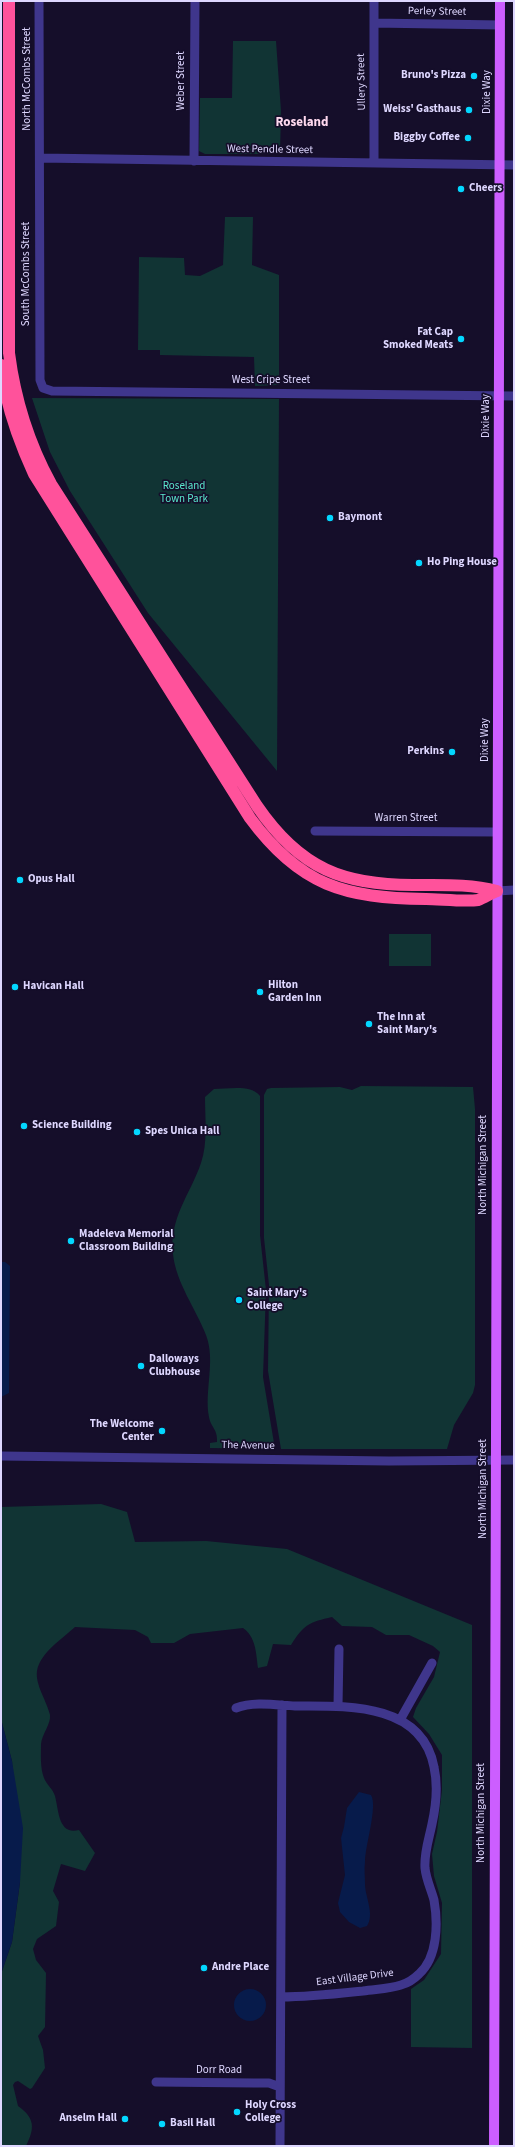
<!DOCTYPE html>
<style>
body{margin:0}
#map{position:relative;width:515px;height:2147px;overflow:hidden;background:#150e2a;font-family:"Source Sans 3",sans-serif}
canvas{display:block}
.frame{position:absolute;inset:0;border:2px solid #ded7ff;pointer-events:none}
</style>
<div id="map">
<canvas width="515" height="2147"></canvas>
<div class="frame"></div>
</div>
<script>
const ctx = document.querySelector('canvas').getContext('2d');
ctx.lineJoin = 'round';
function fillPath(path, color) {
  ctx.fillStyle = color;
  ctx.fill(path, 'evenodd');
}
function stroke(path, color, width, dash) {
  ctx.strokeStyle = color;
  ctx.lineWidth = width;
  ctx.lineCap = dash ? 'butt' : 'round';
  ctx.setLineDash(dash || []);
  ctx.stroke(path);
}
function drawText(font, color, halo, rows, align = 'center') {
  ctx.font = font + ' "Source Sans 3",sans-serif';
  ctx.lineWidth = 3.5;
  ctx.setLineDash([]);
  ctx.textBaseline = 'middle';
  ctx.strokeStyle = halo;
  ctx.fillStyle = color;
  for (const [text, x, y, turn = 0] of rows) {
    ctx.save();
    ctx.translate(x, y);
    ctx.rotate((+turn || 0) * Math.PI / 180);
    ctx.textAlign = isNaN(turn) ? turn : align;
    if (halo) ctx.strokeText(text, 0, 0);
    ctx.fillText(text, 0, 0);
    ctx.restore();
  }
}
fillPath(new Path2D(`
 M 233,41 L 276,41 L 281,111 L 280,154 L 205,154 L 199,151 L 200,98 L 232,98 Z
 M 225,217 L 253,217 L 252,265 L 279,275 L 279,385 L 255,386 L 254,357 L 160,355 L 160,350 L 138,350 L 139,257 L 184,258 L 185,275 L 200,276 L 223,265 Z
 M 32,398 L 279,399 L 277,771 L 148,613 L 70,491 L 50,452 Z
 M 389,934 L 431,934 L 431,966 L 389,966 Z
 M 361,1086 L 473,1087 L 475,1109 L 475,1385 L 473,1393 L 454,1425 L 447,1449 L 281,1449 L 268,1371 L 269,1285 L 264,1238 L 264,1095 L 267,1089 L 271,1088 L 340,1087 L 352,1090 Z
 M 214,1089 C 228,1089 251,1084 260,1096 L 260,1235 L 266,1290 L 263,1377 L 275,1449 L 210,1448 L 210,1443 L 217,1442 C 218,1429 211,1428 209,1417 C 204,1391 216,1361 206,1335 C 196,1309 176,1283 173,1254 C 169,1218 190,1195 201,1163 C 208,1143 205,1118 205,1097 Z
 M 101,1504 L 127,1512 L 135,1542 L 206,1541 L 287,1549 L 472,1625 L 472,2048 L 411,2047 L 411,1989 L 424,1980 L 441,1954 L 442,1903 L 434,1876 L 432,1854 L 437,1832 L 442,1790 L 442,1755 L 429,1734 L 413,1717 L 416,1708 L 434,1677 L 440,1652 L 433,1646 L 409,1635 L 386,1635 L 372,1627 L 342,1626 L 332,1617 C 310,1622 304,1624 291,1645 L 273,1644 L 267,1666 L 258,1668 C 256,1653 256,1637 243,1628 L 190,1634 L 174,1643 L 151,1643 L 148,1637 L 135,1630 L 75,1627 C 62,1639 40,1653 37,1671 C 35,1685 47,1701 50,1715 C 51,1724 42,1734 41,1744 C 41,1754 40,1768 44,1778 C 46,1784 53,1789 55,1796 C 59,1811 58,1835 79,1830 L 95,1853 L 85,1871 L 61,1864 L 53,1891 L 59,1902 L 56,1926 L 37,1939 L 33,1949 L 36,1960 L 46,1973 L 45,2027 L 38,2036 L 43,2050 L 45,2068 L 32,2088 L 30,2089 L 18,2081 L 15,2082 L 13,2085 L 18,2106 C 35,2118 35,2128 26,2146 L 1,2146 L 1,1974 L 12,1942 L 20,1882 L 12,1761 L 1,1719 L 1,1507 Z`), '#113434');
fillPath(new Path2D(`
 M 1,1262 L 5,1262 L 10,1266 L 9,1393 L 1,1397 Z
 M 1,1719 L 12,1761 L 23,1828 L 20,1882 L 12,1942 L 1,1974 Z
 M 359,1792 L 371,1795 C 378,1806 365,1846 365,1862 C 364,1869 365,1877 365,1884 C 365,1897 375,1914 367,1926 L 360,1928 L 349,1922 L 340,1912 L 338,1903 L 345,1875 L 341,1838 L 344,1827 L 347,1808 Z
 M234 2005a16 16 0 1 1 32 0a16 16 0 1 1-32 0Z`), '#071b4b');
stroke(new Path2D(`
 M 39,1 L 40,380 L 43,388 L 52,391 L 514,396
 M 374,23 L 500,25
 M 40,158 L 514,165
 M 194,161 L 195,1
 M 374,163 L 374,1
 M 315,831 L 497,832
 M 497,891 L 514,890
 M 1,1456 L 389,1461 L 514,1460
 M 338,1706 L 339,1649
 M 236,1708 C 254,1701 276,1705 295,1706 C 345,1706 422,1702 434,1767 C 438,1785 436,1806 432,1824 C 429,1839 424,1852 425,1868 C 426,1879 431,1889 434,1900 C 438,1923 438,1957 419,1974 C 414,1979 408,1983 401,1985 C 389,1989 375,1989 363,1991 C 335,1994 309,1997 281,1997
 M 400,1720 L 432,1663
 M 156,2082 L 254,2083 L 269,2083 L 280,2087
 M 280,2146 L 282,1705`), '#3f368c', 9);
stroke(new Path2D(`
 M 494,2146 L 500,1`), '#cc5eff', 10);
stroke(new Path2D(`
 M 9,1 L 9,353 C 15,400 28,442 51,484 L 257,806 C 300,869 344,886 418,885 C 445,885 471,884 497,891
 M 1,365 C 5,403 18,439 34,474 L 250,818 C 300,886 345,898 426,899 C 439,899 466,902 478,900 C 484,898 491,893 497,891`), '#ff529b', 12);
for (const [x, y, r, color] of [
 [474,76,4,"#03d7ff"],
 [469,110,4,"#03d7ff"],
 [468,138,4,"#03d7ff"],
 [461,189,4,"#03d7ff"],
 [461,339,4,"#03d7ff"],
 [330,518,4,"#03d7ff"],
 [419,563,4,"#03d7ff"],
 [452,752,4,"#03d7ff"],
 [20,880,4,"#03d7ff"],
 [15,987,4,"#03d7ff"],
 [260,992,4,"#03d7ff"],
 [369,1024,4,"#03d7ff"],
 [24,1126,4,"#03d7ff"],
 [137,1132,4,"#03d7ff"],
 [71,1241,4,"#03d7ff"],
 [239,1300,4,"#03d7ff"],
 [141,1366,4,"#03d7ff"],
 [162,1431,4,"#03d7ff"],
 [204,1968,4,"#03d7ff"],
 [237,2112,4,"#03d7ff"],
 [125,2119,4,"#03d7ff"],
 [162,2124,4,"#03d7ff"]
]) {
  const dot = new Path2D();
  dot.arc(x, y, r, 0, 2 * Math.PI);
  ctx.fillStyle = color;
  ctx.fill(dot);
  stroke(dot, '#150e2a', 1.5);
}
drawText('11px', '#ded7ff', '#150e2a', [
 ["Perley Street",437,12,1],
 ["North McCombs Street",28,79,-90],
 ["Weber Street",182,81,-90],
 ["Ullery Street",362,82,-91],
 ["Dixie Way",488,92,-90],
 ["West Pendle Street",270,150,1],
 ["South McCombs Street",27,274,-90],
 ["West Cripe Street",271,381],
 ["Dixie Way",487,416,-90],
 ["Dixie Way",486,740,-90],
 ["Warren Street",406,819],
 ["North Michigan Street",484,1165,-90],
 ["The Avenue",248,1446,1],
 ["North Michigan Street",484,1489,-90],
 ["North Michigan Street",482,1813,-90],
 ["East Village Drive",355,1978,-7],
 ["Dorr Road",219,2071]
]);
drawText('bold 11px', '#ded7ff', '#150e2a', [
 ["Bruno's Pizza",466,76,"right"],
 ["Weiss' Gasthaus",461,110,"right"],
 ["Biggby Coffee",460,138,"right"],
 ["Cheers",469,189],
 ["Fat Cap",453,333,"right"],
 ["Smoked Meats",453,346,"right"],
 ["Baymont",338,518],
 ["Ho Ping House",427,563],
 ["Perkins",444,752,"right"],
 ["Opus Hall",28,880],
 ["Hilton",268,986],
 ["Garden Inn",268,999],
 ["Havican Hall",23,987],
 ["The Inn at",377,1018],
 ["Saint Mary's",377,1031],
 ["Science Building",32,1126],
 ["Spes Unica Hall",145,1132],
 ["Madeleva Memorial",79,1235],
 ["Classroom Building",79,1248],
 ["Saint Mary's",247,1294],
 ["College",247,1307],
 ["Dalloways",149,1360],
 ["Clubhouse",149,1373],
 ["The Welcome",154,1425,"right"],
 ["Center",154,1438,"right"],
 ["Andre Place",212,1968],
 ["Holy Cross",245,2106],
 ["College",245,2119],
 ["Anselm Hall",117,2119,"right"],
 ["Basil Hall",170,2124]
], 'left');
drawText('11px', '#5ae8cd', '#150e2a', [
 ["Roseland",184,487],
 ["Town Park",184,500]
]);
drawText('bold 13px', '#ffd9ef', '#150e2a', [
 ["Roseland",302,123]
]);
</script>
